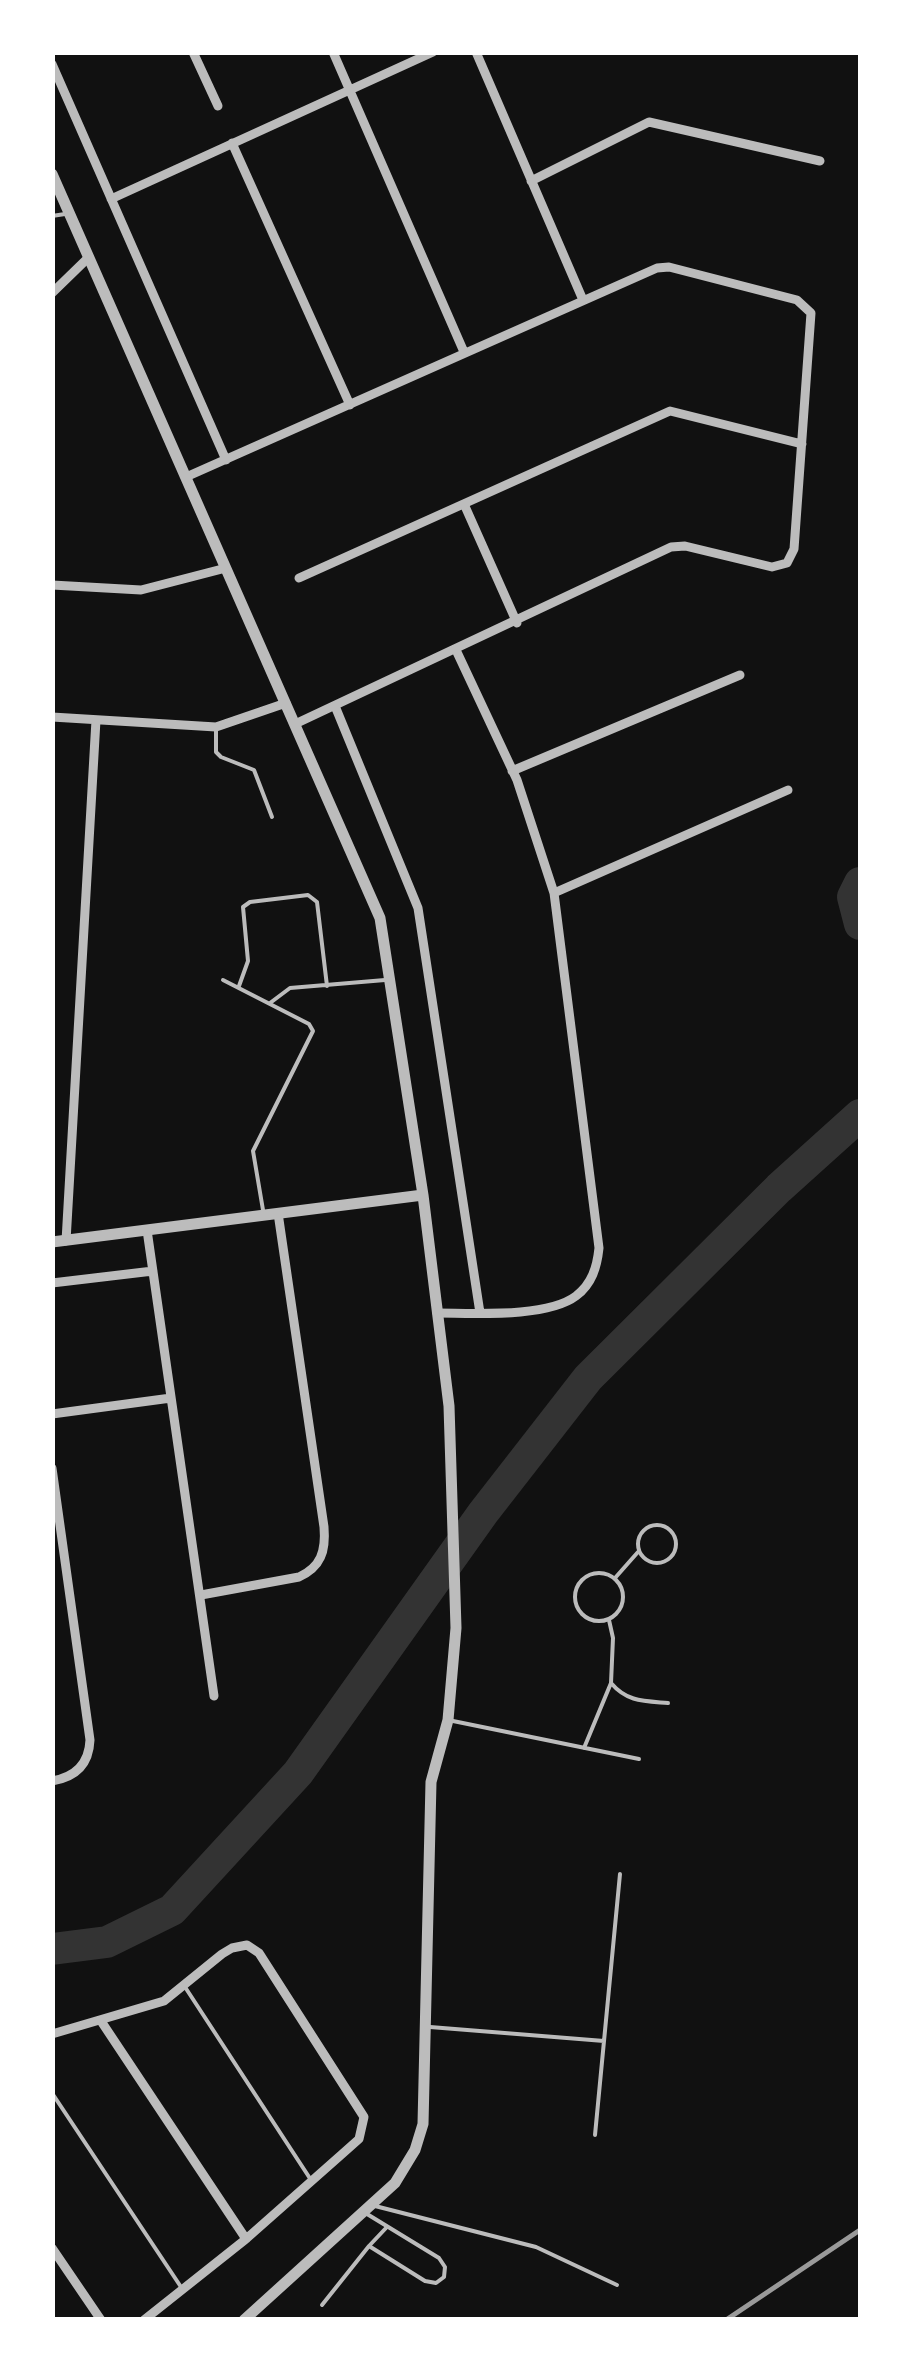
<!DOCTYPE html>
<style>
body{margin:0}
#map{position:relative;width:913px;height:2372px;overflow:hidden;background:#111;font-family:"Public Sans",sans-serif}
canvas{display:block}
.frame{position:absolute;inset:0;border:55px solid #fff;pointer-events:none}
</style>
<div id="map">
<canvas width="913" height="2372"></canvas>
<div class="frame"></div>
</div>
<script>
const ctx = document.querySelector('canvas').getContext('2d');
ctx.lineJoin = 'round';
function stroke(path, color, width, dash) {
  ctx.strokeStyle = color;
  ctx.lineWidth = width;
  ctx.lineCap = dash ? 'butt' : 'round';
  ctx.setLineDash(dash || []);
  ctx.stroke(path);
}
stroke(new Path2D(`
 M 860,883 L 853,897 L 860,924
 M 52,1949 L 107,1942 L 172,1910 L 298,1773 L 483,1513 L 588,1378 L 779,1188 L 860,1115`), '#333', 32);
stroke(new Path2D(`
 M 52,216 L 65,214
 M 216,727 L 216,752 L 221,757 L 254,770 L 272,817
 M 223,980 L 309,1024 L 313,1031 L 253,1151 L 263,1210
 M 239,986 L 248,961 L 243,907 L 250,902 L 308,895 L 317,902 L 327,986
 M 270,1003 L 290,988 L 385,980
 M638 1544a19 19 0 1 1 38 0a19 19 0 1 1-38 0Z
 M575 1597a24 24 0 1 1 48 0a24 24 0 1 1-48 0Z
 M 615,1578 L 638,1552
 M 609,1620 L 613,1638 L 611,1683
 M 453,1721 L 639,1759
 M 584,1748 L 611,1683 C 627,1702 644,1701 668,1703
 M 185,1987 L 311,2180
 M 430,2027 L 604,2041 L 595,2135
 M 604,2041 L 620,1874
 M 52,2093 L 181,2287
 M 375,2206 L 536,2247 L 617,2285
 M 369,2246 L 386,2228
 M 322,2305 L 369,2246 L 425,2281 L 436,2283 L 444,2277 L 445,2267 L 439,2258 L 367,2214`), '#bcbcbc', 4);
stroke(new Path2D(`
 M 193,52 L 218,106
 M 333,52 L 464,352
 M 476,52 L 583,300
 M 52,64 L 226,460
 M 232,143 L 350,405
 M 531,181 L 649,122 L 820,161
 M 111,199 L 433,52
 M 52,293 L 89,257
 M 186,477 L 657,268 L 669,267 L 797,300 L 811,313 L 794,549 L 787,563 L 772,567 L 685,546 L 671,547 L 295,724
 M 464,504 L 517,623
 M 299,578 L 670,411 L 802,444
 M 52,585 L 141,590 L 226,568
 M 335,706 L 418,908 L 480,1313
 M 52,717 L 216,727 L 286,703
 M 512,771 L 740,675
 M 554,893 L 788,790
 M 147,1230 L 214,1696
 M 66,1241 L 96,720
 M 52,1283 L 153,1271
 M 437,1313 C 473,1313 547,1318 576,1296 C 592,1284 597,1267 599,1248 L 554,893 L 517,780 L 456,650
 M 52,1414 L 171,1398
 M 52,1468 L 90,1740 C 89,1764 76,1777 52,1781
 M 201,1595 L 299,1577 C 321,1567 326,1551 324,1527 L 278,1213
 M 101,2021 L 246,2239
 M 52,2034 L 164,2001 L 222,1954 L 232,1948 L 247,1945 L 259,1953 L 364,2117 L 359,2139 L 341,2155 L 246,2239 L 144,2320
 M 52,2248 L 101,2320`), '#bcbcbc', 9);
stroke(new Path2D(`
 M 52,174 L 380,918 L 423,1195 L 449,1406 L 456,1628 L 448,1720 L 431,1782 L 423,2124 L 415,2150 L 395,2183 L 244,2320
 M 52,1242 L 423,1195`), '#bcbcbc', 11);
stroke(new Path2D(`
 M 726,2320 L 860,2230`), '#9a9a9a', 5);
</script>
